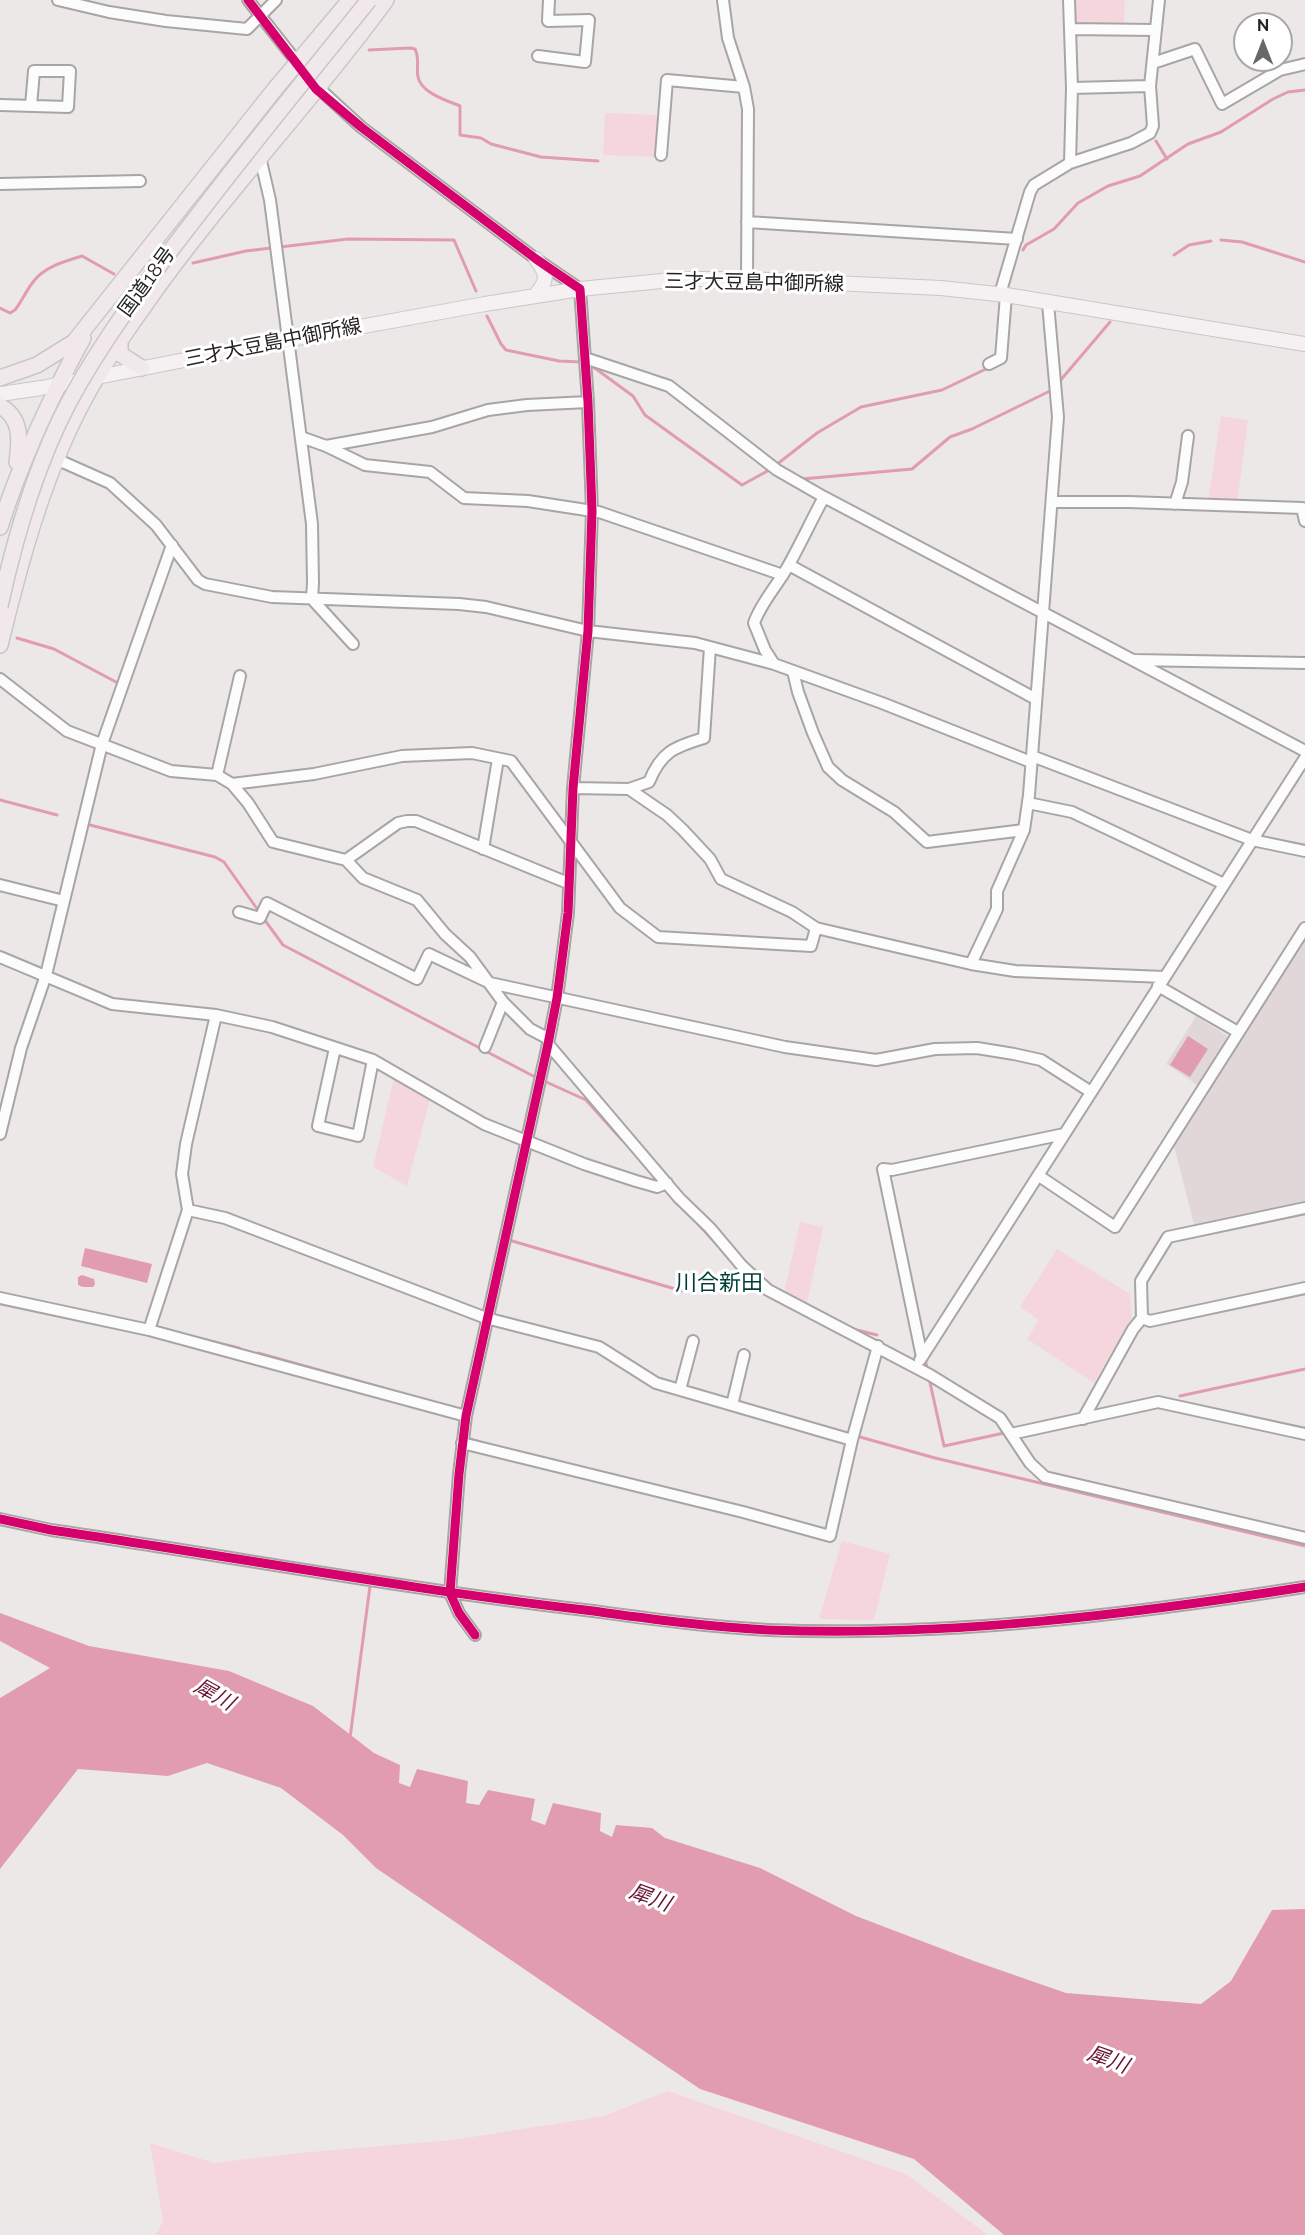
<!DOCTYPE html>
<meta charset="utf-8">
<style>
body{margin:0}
#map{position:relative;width:1305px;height:2235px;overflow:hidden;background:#ece8e8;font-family:Raleway,sans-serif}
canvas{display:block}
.north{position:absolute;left:1233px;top:12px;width:60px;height:60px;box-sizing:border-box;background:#fff;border:2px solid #a8a7a7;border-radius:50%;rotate:0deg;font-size:16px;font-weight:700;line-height:24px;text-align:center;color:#252223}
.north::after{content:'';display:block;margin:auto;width:21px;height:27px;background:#6b6768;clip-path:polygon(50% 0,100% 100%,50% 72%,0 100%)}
</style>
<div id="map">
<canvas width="1305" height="2235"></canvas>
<div class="north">N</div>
</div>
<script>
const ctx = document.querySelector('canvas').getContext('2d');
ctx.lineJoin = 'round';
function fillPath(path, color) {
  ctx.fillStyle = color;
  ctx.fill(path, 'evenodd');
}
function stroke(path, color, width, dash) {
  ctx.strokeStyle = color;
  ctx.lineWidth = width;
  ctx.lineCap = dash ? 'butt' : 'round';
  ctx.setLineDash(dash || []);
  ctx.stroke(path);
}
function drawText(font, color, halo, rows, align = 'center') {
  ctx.font = font + ' Raleway,"Noto Sans JP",sans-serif';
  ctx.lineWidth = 6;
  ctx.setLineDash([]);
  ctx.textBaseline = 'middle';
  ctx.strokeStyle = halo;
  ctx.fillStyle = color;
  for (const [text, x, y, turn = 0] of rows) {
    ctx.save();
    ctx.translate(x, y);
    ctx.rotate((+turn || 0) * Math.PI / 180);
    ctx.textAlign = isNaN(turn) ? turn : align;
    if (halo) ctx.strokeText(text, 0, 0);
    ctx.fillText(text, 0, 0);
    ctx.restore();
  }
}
fillPath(new Path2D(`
 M 1305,935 L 1305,1204 L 1195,1228 L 1173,1142 Z
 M 1196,1016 L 1226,1035 L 1228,1039 L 1199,1086 L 1166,1064 Z`), '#e2d7d8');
fillPath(new Path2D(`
 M 1073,0 L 1125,0 L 1124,26 L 1076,26 L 1073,22 Z
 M 605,113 L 659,115 L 657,157 L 603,155 Z
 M 1221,416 L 1248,420 L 1237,503 L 1208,501 Z
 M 394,1078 L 430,1099 L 407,1186 L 373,1167 Z
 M 800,1222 L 823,1227 L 807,1304 L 784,1293 Z
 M 1057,1249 L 1130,1294 L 1132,1317 L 1094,1383 L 1027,1339 L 1039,1320 L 1020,1307 Z
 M 842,1541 L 890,1554 L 874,1620 L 819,1619 Z
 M 668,2091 L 906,2174 L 988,2235 L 156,2235 L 163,2221 L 150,2143 L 214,2163 L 299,2153 L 453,2140 L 604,2116 Z`), '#f5d6dd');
fillPath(new Path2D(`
 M 1188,1036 L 1208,1049 L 1190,1077 L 1170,1065 Z
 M 85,1248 L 152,1264 L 147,1283 L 81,1266 Z
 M 82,1275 L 94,1279 L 95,1284 L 93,1287 L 83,1287 L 78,1285 L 78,1277 Z
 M 0,1613 L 89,1646 L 229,1671 L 313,1706 L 374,1753 L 400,1765 L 399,1783 L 410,1787 L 417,1769 L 468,1781 L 466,1803 L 479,1805 L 488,1790 L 535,1799 L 531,1820 L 545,1825 L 553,1803 L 601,1813 L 600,1831 L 612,1837 L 616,1825 L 652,1828 L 665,1838 L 760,1868 L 856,1916 L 974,1961 L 1066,1993 L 1201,2004 L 1231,1981 L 1272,1910 L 1305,1909 L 1305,2235 L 1004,2235 L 914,2159 L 700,2089 L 376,1868 L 343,1835 L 281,1788 L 207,1763 L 168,1776 L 78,1769 L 0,1869 L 0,1698 L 50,1668 L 0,1641 Z`), '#e19daf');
stroke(new Path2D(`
 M 369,50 L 410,48 L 415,49 C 420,59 416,67 418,77 C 421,93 448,101 460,106 L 460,135 L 481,138 L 491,144 L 541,157 L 598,161
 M 1156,141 L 1167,159
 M 1221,240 L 1242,242 L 1305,262
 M 1023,250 L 1026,245 L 1054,229 L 1078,203 L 1108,186 L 1140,176 L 1188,144 L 1221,132 L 1273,99 L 1288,92 L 1305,90
 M 1174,255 L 1189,245 L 1211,241
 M 193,263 L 246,251 L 348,239 L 454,240 L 476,291
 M 0,308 L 10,313 L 15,310 C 22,301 26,291 33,282 C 44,267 65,261 82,256 L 114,274
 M 487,316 L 501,344 L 506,350 L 559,361 L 581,362
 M 592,366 L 633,396 L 645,415 L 742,485 L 771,469
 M 1059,382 L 1110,322
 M 776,465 L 817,433 L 861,407 L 942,390 L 988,368
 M 802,479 L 912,469 L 950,437 L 972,429 L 1052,390
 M 17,638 L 54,649 L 116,682
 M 0,800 L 57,815
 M 90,825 L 215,857 L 224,862 L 260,913
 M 264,919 L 283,945 L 537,1078
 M 544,1081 L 586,1100 L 622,1140
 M 698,1224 L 721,1249
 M 510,1237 L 509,1240 L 682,1291
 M 787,1305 L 873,1351
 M 853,1329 L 877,1335
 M 189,1336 L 239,1348
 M 258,1353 L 383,1388
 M 925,1359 L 928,1372
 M 929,1378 L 944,1446 L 1004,1433
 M 1180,1396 L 1305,1369
 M 860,1437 L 935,1458 L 1305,1546
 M 470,1439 L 480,1442
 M 350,1738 L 370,1586`), '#e19daf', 3);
const minor = new Path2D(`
 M 58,0 L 109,12 L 166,21 L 247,29 L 276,0
 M 248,0 L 300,66
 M 723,0 L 728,38 L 744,87 L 748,109 L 747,279
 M 1069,0 L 1072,88 L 1070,163
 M 1070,29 L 1155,30
 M 538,56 L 585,62 L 589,20 L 548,21 L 549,0
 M 1153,63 L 1195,49 L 1222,104 L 1280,70 L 1305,64
 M 313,83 L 361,127 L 536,259 L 580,289 L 588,402 L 592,511 L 588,631 L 573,788 L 568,913 L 557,998 L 548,1044 L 466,1416 L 459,1474 L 450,1593 L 459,1613 L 475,1635
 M 1072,88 L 1150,86
 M 0,105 L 68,107 L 70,71 L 34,71 L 31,106
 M 661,155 L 667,80 L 744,87
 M 260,157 L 270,200 L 312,524 L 313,583 L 312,599 L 353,644
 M 0,184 L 140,181
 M 747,222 L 1017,239
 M 1000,294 L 1030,192 L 1034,185 L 1070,163 L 1131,143 L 1150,133 L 1153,126 L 1150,86 L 1159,0
 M 585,358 L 669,386 L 777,470 L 824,497 L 1305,751
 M 989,364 L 1001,358 L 1006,295
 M 301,437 L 326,446 L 365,465 L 430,472 L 464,498 L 528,501 L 599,512 L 783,575
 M 326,446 L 432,427 L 488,410 L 527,405 L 588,402
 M 56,459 L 110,483 L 156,525 L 198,580 L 205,584 L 272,597 L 459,604 L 486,607 L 588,631 L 695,643 L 774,664 L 882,703 L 1031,762
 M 1053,502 L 1129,502 L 1302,508 L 1305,521
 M 1175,504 L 1182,482 L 1188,436
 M 789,565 L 1036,699
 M 1134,660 L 1305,663
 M 774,664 L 765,650 L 754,623 C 761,603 776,587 787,568 C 800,545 811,521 824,497
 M 793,671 L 798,692 L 813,733 L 828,767 L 842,780 L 894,812 L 927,842 L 1024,830
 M 0,679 L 67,731 L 171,771 L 217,775 L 232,784 L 248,803 L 273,842 L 346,860 L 363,878 L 417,900 L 445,934 L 470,957 L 503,1002 L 530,1029 L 549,1039
 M 1032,756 L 1252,840 L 1305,851
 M 217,775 L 240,676
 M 232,784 L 314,774 L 402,756 L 472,753 L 511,761 L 620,908 L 658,937 L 811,946 L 816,928
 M 573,788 L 629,789 L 667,815 L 683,830 L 710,859 L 721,879 L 792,912 L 816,928 L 971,964 L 1015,971 L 1164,977
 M 629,789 L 649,782 C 661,752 674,747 704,738 L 710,647
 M 1028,803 L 1072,812 L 1224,884
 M 483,849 L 498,759
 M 346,860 L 398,823 L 407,821 L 416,821 L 568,883
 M 0,885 L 64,901
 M 239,912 L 260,918 L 267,903 L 417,979 L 429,954 L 490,983 L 785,1047 L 876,1060 L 935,1049 L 977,1048 L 1014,1054 L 1041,1060 L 1091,1092
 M 0,957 L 112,1004 L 216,1015 L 272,1027 L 373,1060 L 484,1124 L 584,1164 L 636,1181 L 657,1187 L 667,1183
 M 971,964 L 997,909 L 997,891 L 1024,830 L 1029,795 L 1058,417 L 1048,303
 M 1158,986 L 1238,1032
 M 548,1044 L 679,1198 L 710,1228 L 742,1266 L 768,1290 L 930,1375 L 1000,1418 L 1030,1463 L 1045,1477 L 1305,1538
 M 485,1047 L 503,1002
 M 335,1048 L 318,1126 L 358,1136 L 373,1060
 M 0,1134 L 21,1048 L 46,975 L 102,744 L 172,545
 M 1039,1176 L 1115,1227 L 1305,928
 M 188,1210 L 182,1174 L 186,1144 L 216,1015
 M 0,1298 L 149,1330 L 466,1416
 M 1142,1318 L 1150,1321 L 1305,1288
 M 149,1330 L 188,1210 L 225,1218 L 486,1318 L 599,1347 L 656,1383 L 852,1440
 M 922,1357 L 1305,758
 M 920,1360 L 922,1357 L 883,1169 L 892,1170 L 1064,1134
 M 680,1390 L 693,1341
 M 732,1405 L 744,1355
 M 1083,1419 L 1133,1329 L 1142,1318 L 1141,1281 L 1168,1237 L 1305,1208
 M 1011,1434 L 1158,1402 L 1305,1434
 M 462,1443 L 743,1512 L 830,1536 L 852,1440 L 878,1346
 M 0,1519 L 51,1530 C 229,1556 406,1589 585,1610 C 645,1618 707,1627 768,1630 C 948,1637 1127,1615 1305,1587`);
const major = new Path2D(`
 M 535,296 C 548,280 548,275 536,259
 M 0,394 L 41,388 L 282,341 L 485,304 L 580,289 L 682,279 L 747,279 L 941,288 L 1006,295 L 1305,344`);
const highway = new Path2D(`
 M 120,340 L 120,354 L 142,368
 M 0,378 L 37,365 L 74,342 L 275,89 L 350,0
 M 0,406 C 22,418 20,440 17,462
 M 0,527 C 21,460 50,399 83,338
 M 0,645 C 20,563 41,484 79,409 C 97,374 119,341 142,309 C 217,201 309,106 386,0`);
stroke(minor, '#a8a5a5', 14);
stroke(major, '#c8c7c7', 16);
stroke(highway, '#c8c7c7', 18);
stroke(minor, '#fcfcfc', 10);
stroke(major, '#f5f0f1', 14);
stroke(highway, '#f1e8eb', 15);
const highwayBridge = new Path2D(`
 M 0,606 C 15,537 35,467 68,404 C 102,340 147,281 191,224 C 249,148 309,74 369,0`);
stroke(highwayBridge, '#c8c7c7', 18, []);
stroke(highwayBridge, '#f1e8eb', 15);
stroke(new Path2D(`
 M 248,0 L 316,89 L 361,127 L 536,259 L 580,289 L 588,402 L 592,511 L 588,631 L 573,788 L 568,913 L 557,998 L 548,1044 L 466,1416 L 459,1474 L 450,1593 L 459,1613 L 475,1635
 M 0,1519 L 51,1530 C 229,1556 406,1589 585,1610 C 645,1618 707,1627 768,1630 C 948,1637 1127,1615 1305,1587`), '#d6006c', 9);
drawText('20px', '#252223', '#fff', [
 ["国道18号",147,282,-54],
 ["三才大豆島中御所線",754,283,1],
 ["三才大豆島中御所線",273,343,-11]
]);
drawText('italic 21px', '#681434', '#fff', [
 ["犀川",214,1695,29],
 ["犀川",650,1898,20],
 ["犀川",1108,2060,20]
]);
drawText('22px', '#003f38', '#fff', [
 ["川合新田",719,1283]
]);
</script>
